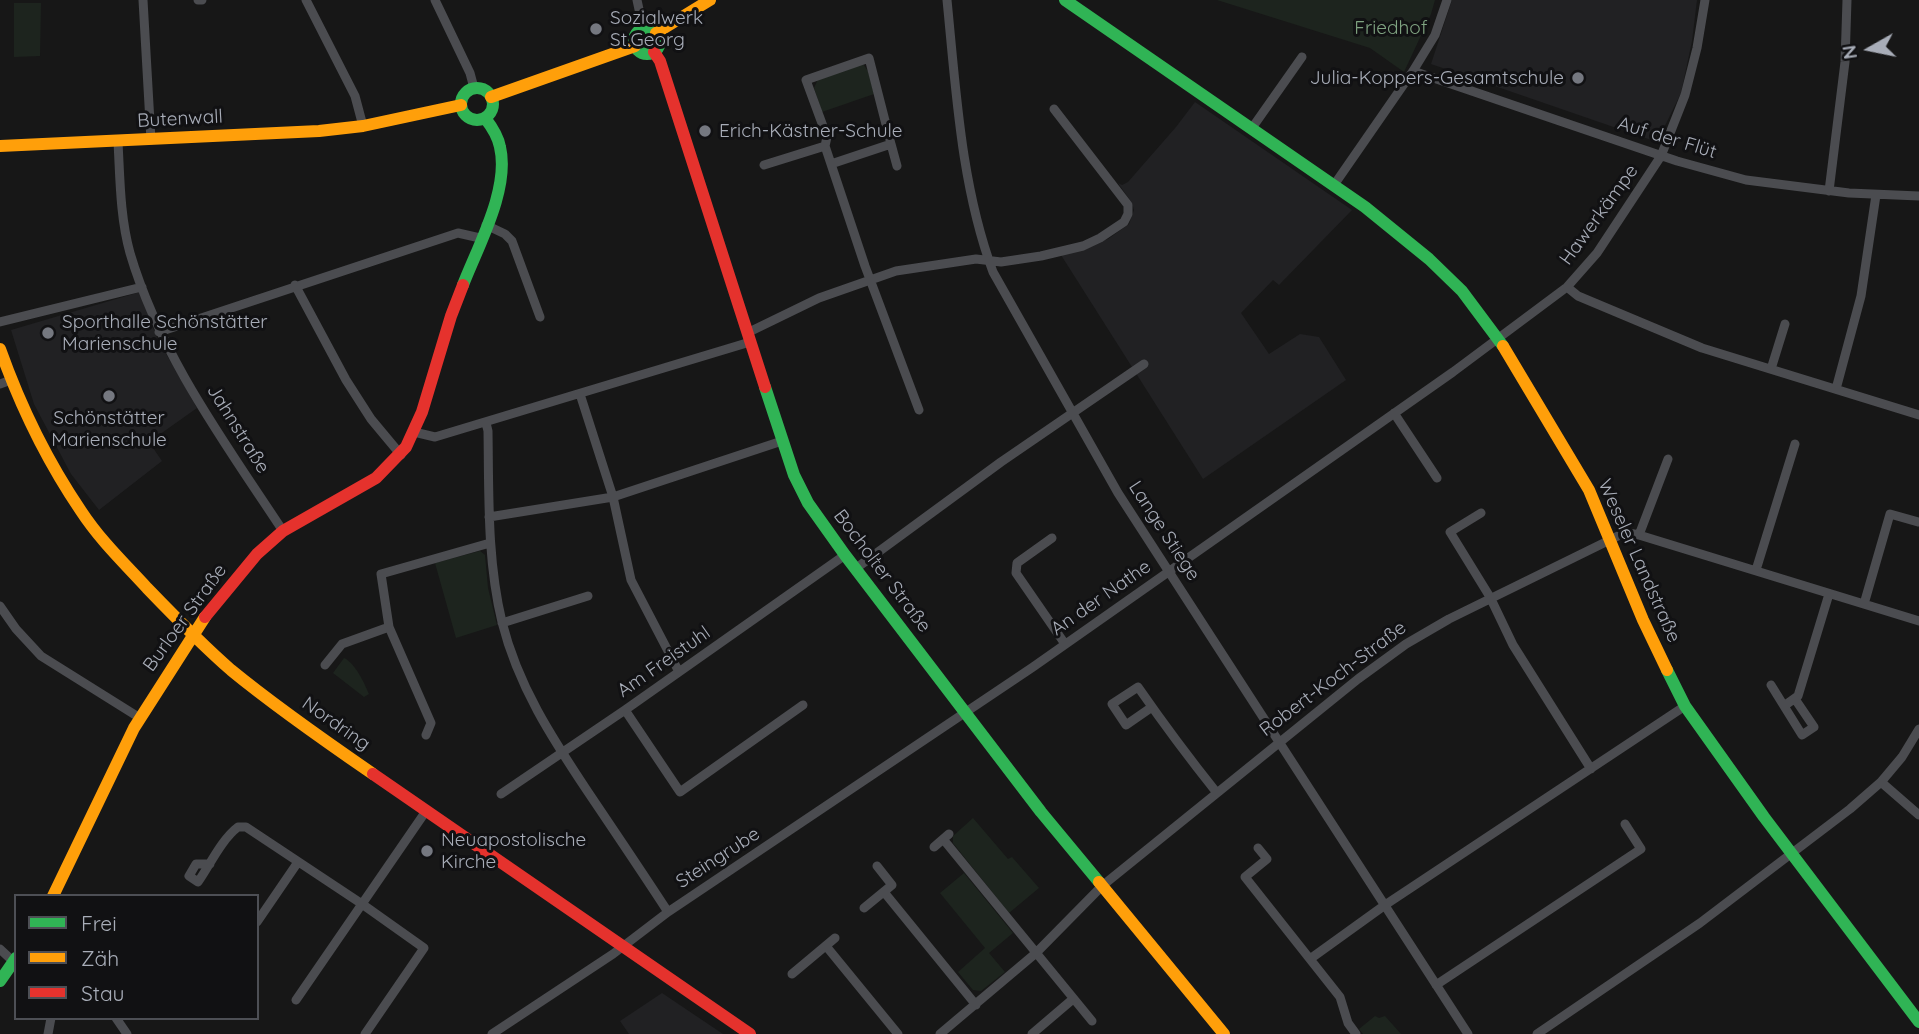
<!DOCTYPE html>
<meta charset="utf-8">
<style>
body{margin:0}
#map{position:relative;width:1919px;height:1034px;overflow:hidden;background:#171717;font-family:Quicksand,sans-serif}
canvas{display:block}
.legend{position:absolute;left:14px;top:894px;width:245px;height:126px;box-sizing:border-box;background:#111113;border:2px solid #4d4f55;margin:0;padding:9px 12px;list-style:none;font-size:21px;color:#a8adb8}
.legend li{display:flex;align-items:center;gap:14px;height:35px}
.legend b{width:35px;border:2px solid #4d4f55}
.north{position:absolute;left:1835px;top:14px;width:70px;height:70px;-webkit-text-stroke:5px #111113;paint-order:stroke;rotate:261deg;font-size:19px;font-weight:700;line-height:28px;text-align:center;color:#a8adb8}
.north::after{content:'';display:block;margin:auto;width:24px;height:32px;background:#a8adb8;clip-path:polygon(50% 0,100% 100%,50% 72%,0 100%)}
</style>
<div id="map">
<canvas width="1919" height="1034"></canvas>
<ul class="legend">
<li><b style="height:9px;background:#30b455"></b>Frei</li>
<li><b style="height:9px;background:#ff9f0a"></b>Zäh</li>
<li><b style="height:9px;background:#e5322d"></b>Stau</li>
</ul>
<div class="north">N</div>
</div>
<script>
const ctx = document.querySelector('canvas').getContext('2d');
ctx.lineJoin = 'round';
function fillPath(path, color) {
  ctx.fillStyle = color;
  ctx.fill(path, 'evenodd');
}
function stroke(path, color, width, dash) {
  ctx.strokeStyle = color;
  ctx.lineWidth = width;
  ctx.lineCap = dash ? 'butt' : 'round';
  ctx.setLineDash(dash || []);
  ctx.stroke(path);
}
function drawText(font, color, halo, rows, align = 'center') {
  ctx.font = font + ' Quicksand,sans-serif';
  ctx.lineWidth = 6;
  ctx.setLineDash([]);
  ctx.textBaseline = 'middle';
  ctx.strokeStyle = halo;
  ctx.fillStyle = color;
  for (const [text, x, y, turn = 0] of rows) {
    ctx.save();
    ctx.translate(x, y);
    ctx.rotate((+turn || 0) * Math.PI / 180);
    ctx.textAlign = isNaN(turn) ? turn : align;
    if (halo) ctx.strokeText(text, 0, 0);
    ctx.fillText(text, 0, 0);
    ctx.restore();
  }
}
fillPath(new Path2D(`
 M 1452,0 L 1697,0 L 1692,41 L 1681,93 L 1657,142 L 1431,64 Z
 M 1195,102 L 1352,210 L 1279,285 L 1273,280 L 1241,313 L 1269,354 L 1300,334 L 1319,337 L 1346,380 L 1203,479 L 1061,255 L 1108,239 L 1129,224 L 1134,210 L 1132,203 L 1118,183 L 1122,185 L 1128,182 L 1176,127 Z
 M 140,292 L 157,338 L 197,408 L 149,442 L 162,461 L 99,510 L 71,474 L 34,404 L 11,330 Z
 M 662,993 L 723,1034 L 629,1034 L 620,1021 Z`), '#212123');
fillPath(new Path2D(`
 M 1217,0 L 1435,0 L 1431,14 L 1404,72 L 1370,48 Z
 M 14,3 L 41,3 L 40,56 L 14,57 Z
 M 863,64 L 868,71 L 874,94 L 822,112 L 814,88 L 819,77 Z
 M 480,551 L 485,555 L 488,588 L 497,625 L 456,638 L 435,563 Z
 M 344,658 C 355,663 364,682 369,694 L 364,697 L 333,673 Z
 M 973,818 L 1008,859 L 1012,857 L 1039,888 L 1009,913 L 953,843 L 953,836 Z
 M 964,873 L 1013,933 L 989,953 L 1005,972 L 981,991 L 973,990 L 958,972 L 985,948 L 940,893 Z
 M 1375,1016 L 1379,1018 L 1385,1016 L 1401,1034 L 1363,1034 L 1359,1029 Z`), '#1d241e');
stroke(new Path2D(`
 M 143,0 L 151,140
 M 198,0 L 202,0
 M 306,0 L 355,96 L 363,126
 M 435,0 L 470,73 L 474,88
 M 637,0 L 643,28
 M 947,0 C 956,90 961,186 993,272 L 1118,493 L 1468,1034
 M 1413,71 L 1677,161 L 1746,180 L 1849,193 L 1919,196
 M 1252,128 L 1302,57
 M 118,142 C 120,178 120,217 130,253 C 160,355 225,443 283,531
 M 891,144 L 897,166
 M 831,164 L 891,144 L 869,58 L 806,80 L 827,137 L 825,146 L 865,266 L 919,410
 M 764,165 L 825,146
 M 1334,185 L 1413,71 L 1435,35 L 1447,0
 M 1829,191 L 1845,62 L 1847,0
 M 486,225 L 505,234 L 512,241 L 540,317
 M 295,285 L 346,380 L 371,419 L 401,455
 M 1567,287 L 1578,296 L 1702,348 L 1919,415
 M 0,322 L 142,287
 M 159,332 L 458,233 L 480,238
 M 747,333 L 819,298 L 896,271 L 976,259 L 1001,262 L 1041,256 L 1083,246 L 1100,238 L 1124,222 L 1128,214 L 1128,205 L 1054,109
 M 1771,369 L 1785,324
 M 0,384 L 11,380
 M 1836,389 L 1861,296 L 1876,195
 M 580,394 L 613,497 L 631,580 L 679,672
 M 1394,413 L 1437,478
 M 486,423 L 488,431 C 489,495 487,560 502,622 C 518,686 552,738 588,792 C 615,832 642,872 668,912
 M 414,432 L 435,437 L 750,342
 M 1481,513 L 1450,532 L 1490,597 L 1513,645 L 1591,769
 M 489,517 L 613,497 L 782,441
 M 1639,535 L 1668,459
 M 1052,538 L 1017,563 L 1016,573 L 1065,644
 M 855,569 L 1001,462 L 1144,364
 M 1756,570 L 1795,444
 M 1864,604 L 1890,514 L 1918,522
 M 0,606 L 16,629 L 41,656 L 140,718
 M 502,623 L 588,596
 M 325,665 L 342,644 L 389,627
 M 1771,685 L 1784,706 L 1798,696 L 1829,594
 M 1784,706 L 1802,735 L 1814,727 L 1795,699
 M 1152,707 L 1126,725 L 1112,704 L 1138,687 C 1163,723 1189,758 1217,793
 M 625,710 L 680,792 L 803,705
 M 426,735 L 431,723 L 389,627 L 381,574 L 490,543
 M 1881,782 L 1919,815
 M 501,794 L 625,710 L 845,555
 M 943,839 L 1092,1021
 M 934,847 L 949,834
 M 1258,848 L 1267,859 L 1245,877 L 1340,997 L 1348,1023 L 1356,1034
 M 210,864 L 196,864 L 189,876 L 198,882 C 210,865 221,840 238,827 L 246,827 L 362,904 L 296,1000
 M 884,892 L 976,1005
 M 864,908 L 892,885 L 877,866
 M 257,922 L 298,862
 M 826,946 L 898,1034
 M 0,949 L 16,964
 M 1310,959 L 1385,905 L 1685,706
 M 792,974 L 835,938
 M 1436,985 L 1641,849 L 1625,824
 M 116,1018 L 127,1034
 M 48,1034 L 51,1018
 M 365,1034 L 424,948 L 362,904 L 426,811
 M 492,1034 L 613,954 L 668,912 L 1033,667 L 1453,372 L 1567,287 L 1597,253 L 1661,156 L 1685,95 L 1697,48 L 1705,0
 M 940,1034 L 1036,953 L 1102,886 L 1358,679 L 1406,644 L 1449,619 L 1620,535 L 1629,533 L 1639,535 L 1919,621
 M 1032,1034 L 1073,999
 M 1537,1034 L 1700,923 L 1850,809 L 1881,782 L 1902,757 L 1919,729`), '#4b4c50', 9);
stroke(new Path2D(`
 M 1065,0 L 1365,207 L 1429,259 L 1462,291 L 1503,346
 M634 41a13 13 0 1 1 26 0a13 13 0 1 1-26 0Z
 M461 104a16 16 0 1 1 32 0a16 16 0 1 1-32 0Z
 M 463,285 C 478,246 510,189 500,147 C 498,136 492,127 485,118
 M 765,387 L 794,475 L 808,503 L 845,555 L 1041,812 L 1099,882
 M 1667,670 L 1685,706 L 1764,817 L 1919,1022
 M 0,981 L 16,958`), '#30b455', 12);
stroke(new Path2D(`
 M 656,33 L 710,0
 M 491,97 L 635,46
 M 0,146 L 319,131 L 363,126 L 461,105
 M 1503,346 L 1589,490 L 1643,620 L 1667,670
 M 0,349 C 20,405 47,461 81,511 C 100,540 124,563 147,588 C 174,616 201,644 231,670 C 276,707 325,741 373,774
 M 1099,882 L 1224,1034
 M 53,896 L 134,728 L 205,617`), '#ff9f0a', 12);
stroke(new Path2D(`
 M 654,52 L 660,61 L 765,387
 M 205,617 L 257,554 L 283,531 L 376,478 L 406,447 L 422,412 L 451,316 L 463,285
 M 373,774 L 750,1034`), '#e5322d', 12);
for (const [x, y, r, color] of [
 [596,29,7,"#757880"],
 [1578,78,7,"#757880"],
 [705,131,7,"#757880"],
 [48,333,7,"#757880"],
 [109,396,7,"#757880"],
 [427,851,7,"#757880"]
]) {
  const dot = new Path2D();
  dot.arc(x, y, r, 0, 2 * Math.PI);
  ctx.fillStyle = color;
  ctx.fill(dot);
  stroke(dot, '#111113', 2.5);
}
drawText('19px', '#a8adb8', '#111113', [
 ["Sozialwerk",610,18],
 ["St.Georg",610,40],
 ["Julia-Koppers-Gesamtschule",1564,78,"right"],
 ["Erich-Kästner-Schule",719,131],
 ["Sporthalle Schönstätter",62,322],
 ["Marienschule",62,344],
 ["Schönstätter",109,418,"center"],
 ["Marienschule",109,440,"center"],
 ["Neuapostolische",441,840],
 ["Kirche",441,862]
], 'left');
drawText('19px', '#7fa381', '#111113', [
 ["Friedhof",1391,28]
]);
drawText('19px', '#a8adb8', '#111113', [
 ["Butenwall",180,119,-3],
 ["Auf der Flüt",1667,138,17],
 ["Hawerkämpe",1599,215,-54],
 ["Jahnstraße",238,429,58],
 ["Lange Stiege",1164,531,57],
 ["Weseler Landstraße",1639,561,66],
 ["Bocholter Straße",882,571,53],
 ["An der Nathe",1101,598,-35],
 ["Burloer Straße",185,618,-54],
 ["Am Freistuhl",664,662,-35],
 ["Robert-Koch-Straße",1333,679,-37],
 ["Nordring",336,724,35],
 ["Steingrube",718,858,-33]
]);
</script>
